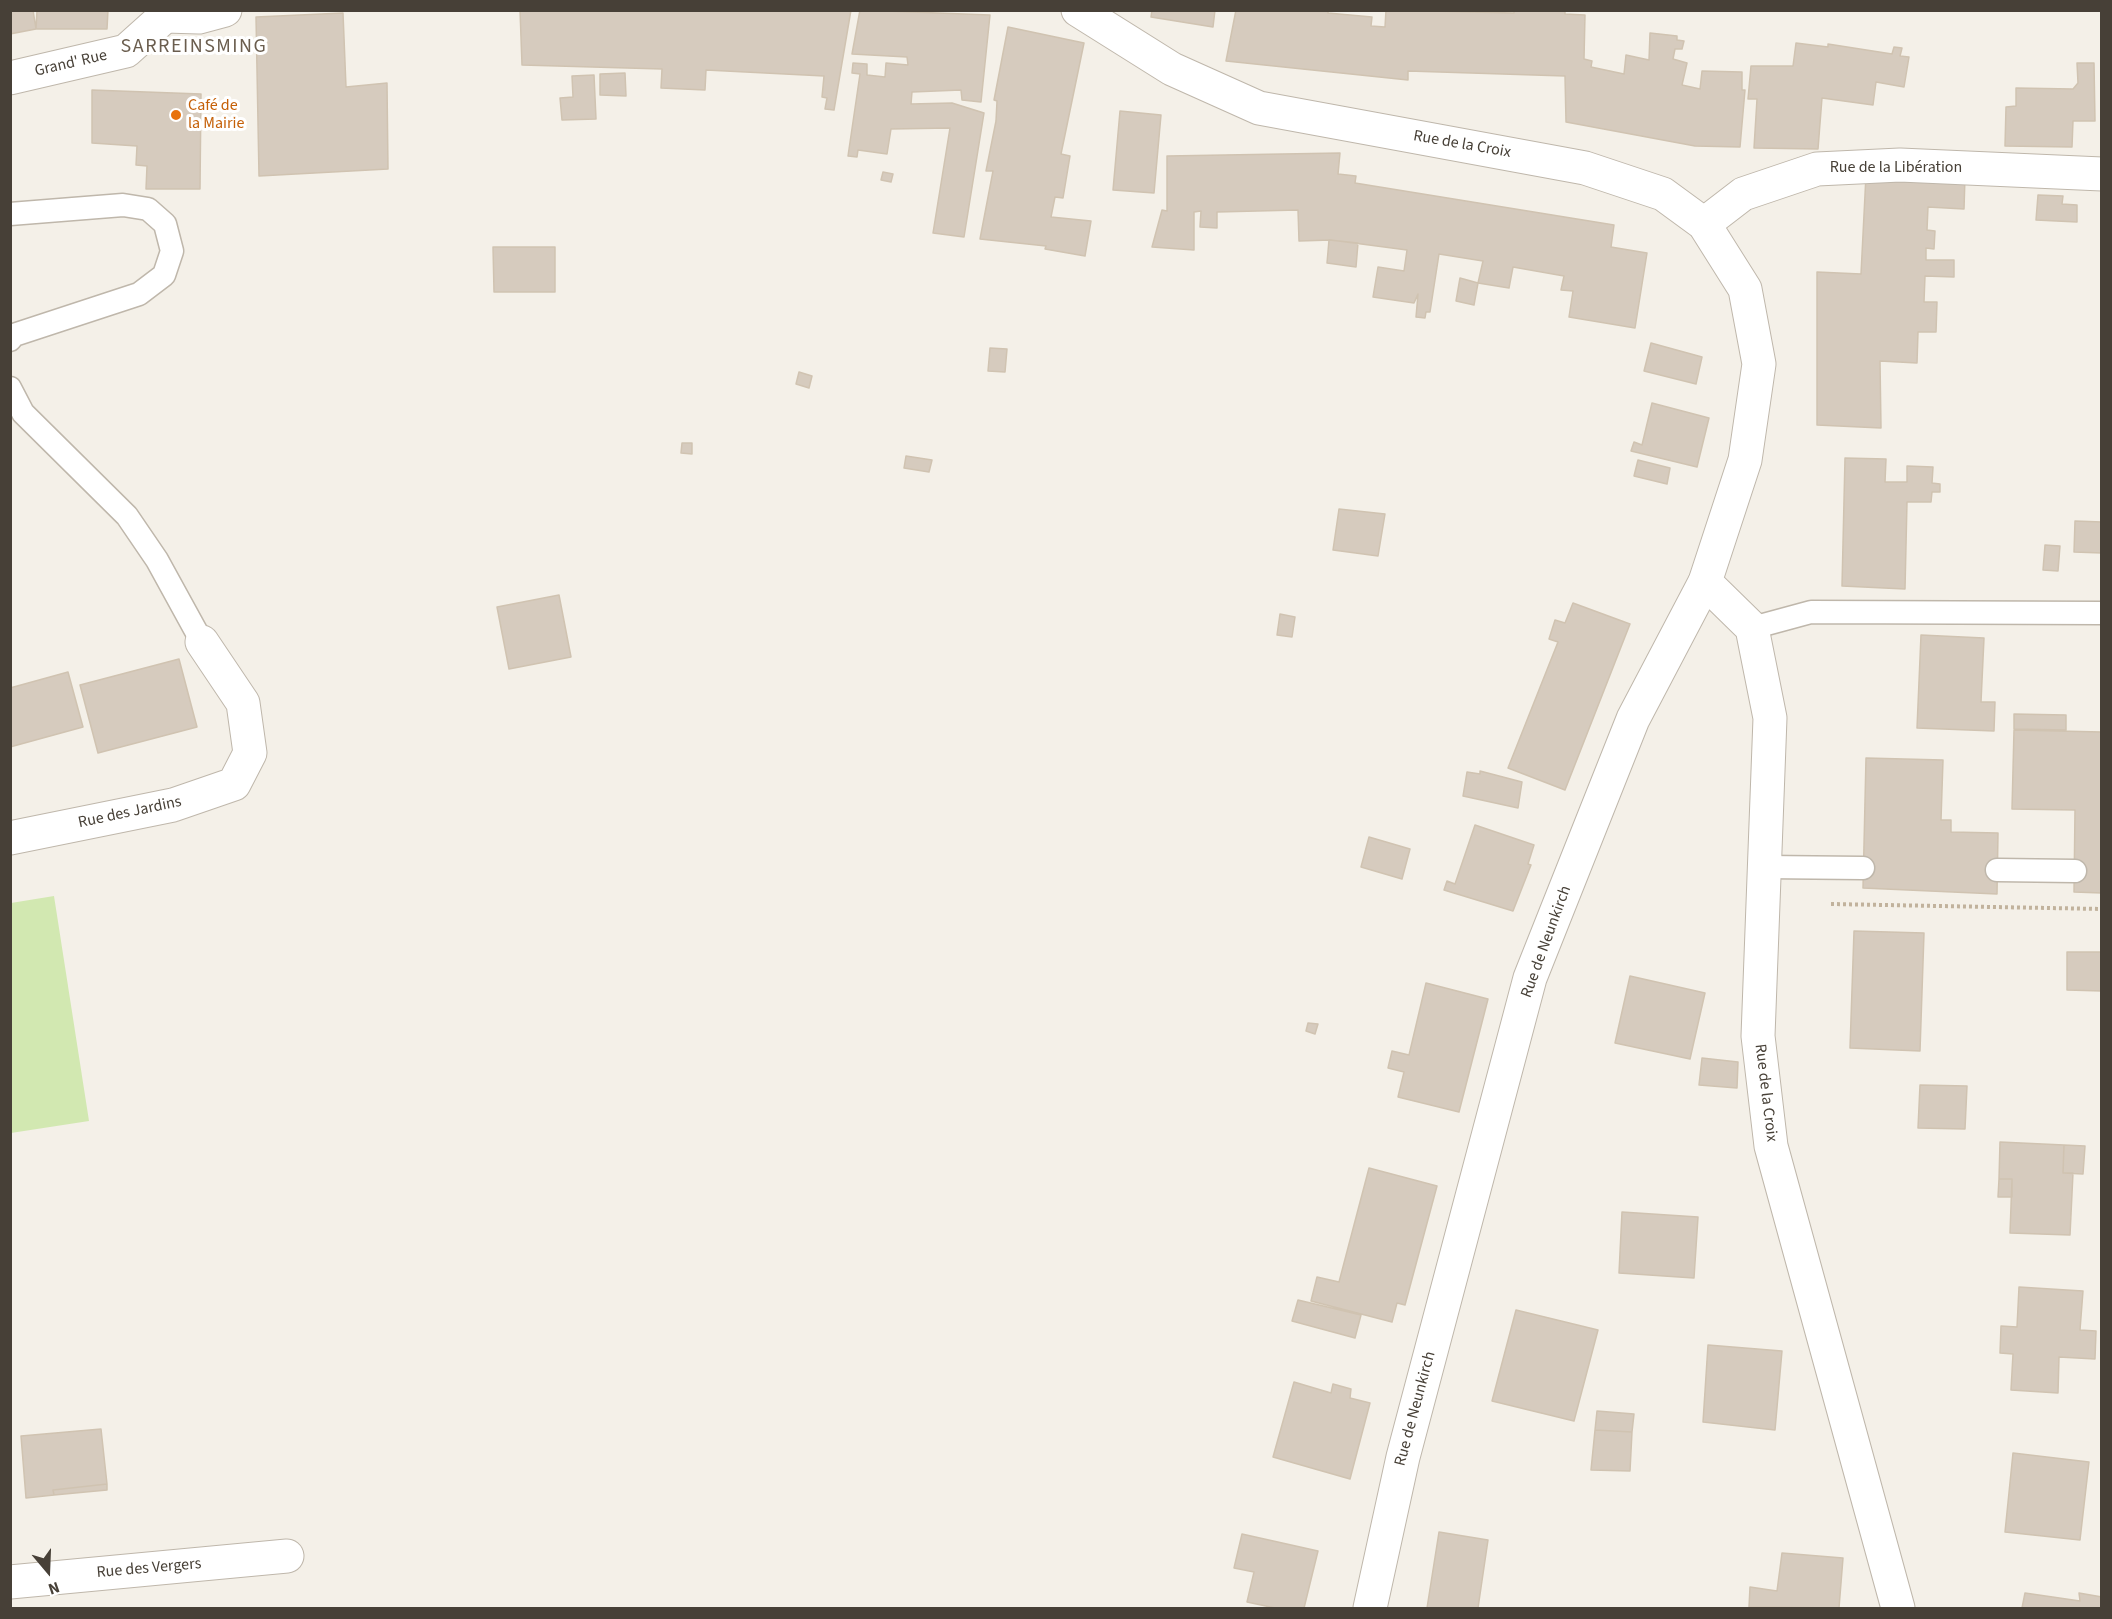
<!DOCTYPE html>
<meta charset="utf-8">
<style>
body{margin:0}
#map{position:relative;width:2112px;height:1619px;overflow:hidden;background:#f4f0e8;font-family:"Source Sans 3",sans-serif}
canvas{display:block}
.frame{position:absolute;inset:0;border:12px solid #474037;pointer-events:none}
.north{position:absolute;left:18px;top:1541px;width:60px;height:60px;-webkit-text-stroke:4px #fff;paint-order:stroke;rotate:161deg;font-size:16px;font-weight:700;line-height:24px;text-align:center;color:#474037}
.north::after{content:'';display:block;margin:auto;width:21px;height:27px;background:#474037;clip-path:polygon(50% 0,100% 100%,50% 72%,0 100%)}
</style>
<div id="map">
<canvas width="2112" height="1619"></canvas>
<div class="frame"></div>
<div class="north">N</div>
</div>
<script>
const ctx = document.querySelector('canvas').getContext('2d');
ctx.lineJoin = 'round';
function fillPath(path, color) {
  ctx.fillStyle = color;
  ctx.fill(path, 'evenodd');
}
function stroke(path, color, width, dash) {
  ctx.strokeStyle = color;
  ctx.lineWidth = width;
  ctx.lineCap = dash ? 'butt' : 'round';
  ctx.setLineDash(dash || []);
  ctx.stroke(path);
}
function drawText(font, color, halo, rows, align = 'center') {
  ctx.font = font + ' "Source Sans 3",sans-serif';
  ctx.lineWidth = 6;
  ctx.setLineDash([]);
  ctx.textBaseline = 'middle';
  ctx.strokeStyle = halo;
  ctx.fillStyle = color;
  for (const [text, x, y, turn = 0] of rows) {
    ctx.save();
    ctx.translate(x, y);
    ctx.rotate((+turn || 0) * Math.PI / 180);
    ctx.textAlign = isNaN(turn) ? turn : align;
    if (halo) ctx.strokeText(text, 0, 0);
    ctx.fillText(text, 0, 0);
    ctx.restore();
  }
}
fillPath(new Path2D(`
 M 54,896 L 89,1121 L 11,1133 L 11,903 Z`), '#d2e8b1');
const building = new Path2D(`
 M 10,10 L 33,10 L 36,29 L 10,34 Z
 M 37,10 L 108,10 L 107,29 L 36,29 Z
 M 520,10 L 851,10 L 834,110 L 825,109 L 827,98 L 822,97 L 824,76 L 706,70 L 705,90 L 661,88 L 662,69 L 522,65 Z
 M 860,10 L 990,15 L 981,102 L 962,100 L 961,90 L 912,92 L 911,104 L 952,103 L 984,113 L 964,237 L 933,233 L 950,128 L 891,129 L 887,154 L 858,150 L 857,157 L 848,156 L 860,74 L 852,73 L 853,63 L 867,64 L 867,75 L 885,77 L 886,63 L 908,65 L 907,57 L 852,54 Z
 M 1152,10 L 1215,10 L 1213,27 L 1151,17 Z
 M 1236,10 L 1328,10 L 1328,13 L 1372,17 L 1371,26 L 1385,27 L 1386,10 L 1514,13 L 1514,10 L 1565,10 L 1565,14 L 1585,15 L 1584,59 L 1592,61 L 1591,67 L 1624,74 L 1626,55 L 1649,60 L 1650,33 L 1677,36 L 1677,40 L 1684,41 L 1682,49 L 1675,49 L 1673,59 L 1687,63 L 1682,85 L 1700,89 L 1702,71 L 1742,72 L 1742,90 L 1745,90 L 1740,147 L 1695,146 L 1566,122 L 1565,76 L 1408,71 L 1408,80 L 1226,61 Z
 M 343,13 L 346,87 L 387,83 L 388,169 L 259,176 L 256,17 Z
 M 1008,27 L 1084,43 L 1061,154 L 1070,156 L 1063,198 L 1055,197 L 1051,217 L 1091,221 L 1085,256 L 1045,249 L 1046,246 L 980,239 L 993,171 L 986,171 L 996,121 L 997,101 L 994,100 Z
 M 1796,43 L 1828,47 L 1828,44 L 1892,54 L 1894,47 L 1902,48 L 1900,56 L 1909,57 L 1904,87 L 1876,82 L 1873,105 L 1822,98 L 1818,149 L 1754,148 L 1757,99 L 1748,99 L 1751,66 L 1793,66 Z
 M 2077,63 L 2094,63 L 2095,121 L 2073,121 L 2072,147 L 2005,146 L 2006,107 L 2016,106 L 2016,88 L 2073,89 L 2078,83 Z
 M 625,73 L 626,96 L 600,95 L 600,74 Z
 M 594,75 L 596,119 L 562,120 L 560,98 L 573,97 L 572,76 Z
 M 92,90 L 201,94 L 200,189 L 146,189 L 147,166 L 136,165 L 137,146 L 92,143 Z
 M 1120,111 L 1161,115 L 1154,193 L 1113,190 Z
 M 1340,153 L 1338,174 L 1356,176 L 1355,183 L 1614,225 L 1611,247 L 1647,253 L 1635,328 L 1569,317 L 1573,291 L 1561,290 L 1564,276 L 1513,267 L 1509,288 L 1478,283 L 1483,261 L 1439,254 L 1430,312 L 1426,312 L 1425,318 L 1416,317 L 1418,294 L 1414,303 L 1373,297 L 1378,267 L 1404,271 L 1407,250 L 1331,240 L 1299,241 L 1298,210 L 1217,212 L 1217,228 L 1200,227 L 1201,211 L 1194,212 L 1194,250 L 1152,247 L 1162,210 L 1167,211 L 1167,156 Z
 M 883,172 L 893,174 L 891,182 L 881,180 Z
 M 1866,175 L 1965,177 L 1964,209 L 1928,207 L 1927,230 L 1935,231 L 1934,249 L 1926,248 L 1926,260 L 1954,260 L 1954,277 L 1925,276 L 1924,302 L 1937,302 L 1936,332 L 1918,332 L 1917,363 L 1880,361 L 1881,428 L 1817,425 L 1817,272 L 1861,274 Z
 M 2038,195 L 2063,196 L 2062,204 L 2077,205 L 2077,222 L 2036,220 Z
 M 1329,240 L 1358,243 L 1356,267 L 1327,263 Z
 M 493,247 L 555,247 L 555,292 L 494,292 Z
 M 1460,278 L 1478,283 L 1474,305 L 1456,301 Z
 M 1651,343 L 1702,357 L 1696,384 L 1644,371 Z
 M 990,348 L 1007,349 L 1005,372 L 988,371 Z
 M 799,372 L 812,376 L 809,388 L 796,384 Z
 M 1652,403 L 1709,418 L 1697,467 L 1631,451 L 1634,442 L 1642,445 Z
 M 682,443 L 692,443 L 692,454 L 681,453 Z
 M 906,456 L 932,460 L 929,472 L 904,468 Z
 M 1845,458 L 1886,459 L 1885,482 L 1907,482 L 1907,466 L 1933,467 L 1932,483 L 1940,484 L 1940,492 L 1932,492 L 1931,502 L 1907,502 L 1905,589 L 1842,586 Z
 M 1638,460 L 1670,468 L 1667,484 L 1634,476 Z
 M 1339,509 L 1385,514 L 1378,556 L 1333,550 Z
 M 2075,521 L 2102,522 L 2102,553 L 2074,552 Z
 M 2045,545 L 2060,546 L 2058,571 L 2043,570 Z
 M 559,595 L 571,657 L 509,669 L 497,607 Z
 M 1573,603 L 1630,624 L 1565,790 L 1508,768 L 1558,642 L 1549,639 L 1555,620 L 1565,623 Z
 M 1280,614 L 1295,617 L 1292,637 L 1277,635 Z
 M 1921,635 L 1984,638 L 1981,702 L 1995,702 L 1994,731 L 1917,728 Z
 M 179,659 L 197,727 L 98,753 L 80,685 Z
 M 68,672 L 83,727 L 10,747 L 10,688 Z
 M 2014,714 L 2066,715 L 2066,730 L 2014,729 Z
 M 2014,730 L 2102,732 L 2102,893 L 2074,892 L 2075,810 L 2012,809 Z
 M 1866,758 L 1943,760 L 1941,820 L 1951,820 L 1951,832 L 1998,833 L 1997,894 L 1863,888 Z
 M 1480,771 L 1522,782 L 1518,808 L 1463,796 L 1467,772 L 1480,774 Z
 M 1475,825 L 1534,845 L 1528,864 L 1531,865 L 1513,911 L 1444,890 L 1447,881 L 1455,884 Z
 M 1369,837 L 1410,849 L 1402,879 L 1361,867 Z
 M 1854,931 L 1924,933 L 1920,1051 L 1850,1048 Z
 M 2067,952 L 2102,952 L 2102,991 L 2067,990 Z
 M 1630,976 L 1705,993 L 1690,1059 L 1615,1043 Z
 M 1426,983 L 1488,999 L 1459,1112 L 1398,1097 L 1404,1072 L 1388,1068 L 1392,1051 L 1409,1055 Z
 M 1308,1023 L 1318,1024 L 1315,1034 L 1306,1031 Z
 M 1702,1058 L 1738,1062 L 1737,1088 L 1699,1085 Z
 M 1920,1085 L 1967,1086 L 1965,1129 L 1918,1128 Z
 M 2000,1142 L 2064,1145 L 2063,1173 L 2073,1173 L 2070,1235 L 2010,1233 L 2012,1179 L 1999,1179 Z
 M 2064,1145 L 2085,1146 L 2083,1174 L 2063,1173 Z
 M 1369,1168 L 1437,1186 L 1405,1305 L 1397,1303 L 1392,1322 L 1311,1301 L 1317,1277 L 1339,1282 Z
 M 1999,1179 L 2012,1179 L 2012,1197 L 1998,1197 Z
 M 1622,1212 L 1698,1217 L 1694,1278 L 1619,1273 Z
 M 2019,1287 L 2083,1291 L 2080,1330 L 2096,1331 L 2095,1359 L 2059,1357 L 2058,1393 L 2011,1390 L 2013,1354 L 2000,1353 L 2001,1326 L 2017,1327 Z
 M 1298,1300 L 1361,1315 L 1355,1338 L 1292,1321 Z
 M 1516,1310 L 1598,1330 L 1574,1421 L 1492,1401 Z
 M 1708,1345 L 1782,1351 L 1775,1430 L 1703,1422 Z
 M 1294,1382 L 1331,1393 L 1333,1384 L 1351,1389 L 1350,1398 L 1370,1403 L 1350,1479 L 1273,1457 Z
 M 1597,1411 L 1634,1414 L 1632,1432 L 1595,1430 Z
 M 101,1429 L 107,1484 L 53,1490 L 54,1495 L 26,1498 L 21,1436 Z
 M 1595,1430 L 1632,1432 L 1630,1471 L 1591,1470 Z
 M 2013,1453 L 2089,1462 L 2080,1540 L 2005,1532 Z
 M 107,1484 L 107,1490 L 54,1495 L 53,1490 Z
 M 1439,1532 L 1488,1540 L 1478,1608 L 1427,1608 Z
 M 1242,1534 L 1318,1551 L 1304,1608 L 1275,1608 L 1247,1602 L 1254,1572 L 1234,1568 Z
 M 1782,1553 L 1843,1558 L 1839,1608 L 1749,1607 L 1750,1587 L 1777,1591 Z
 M 2025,1593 L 2080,1601 L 2079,1593 L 2102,1597 L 2102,1608 L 2022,1608 Z`);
fillPath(building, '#d6cbbe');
stroke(building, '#d0c3b1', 1.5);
const service = new Path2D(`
 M 10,214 L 123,205 L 148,209 L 165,224 L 172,251 L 164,275 L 139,294 L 14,335 L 10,340
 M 10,388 L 23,413 L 127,516 L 157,560 L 202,642
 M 1752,628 L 1811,612 L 2102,613
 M 1765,867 L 1863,868
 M 1997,870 L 2075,871`);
const minor = new Path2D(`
 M 10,78 L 126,51 L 165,16
 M 1704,224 L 1743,194 L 1817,169 L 1900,165 L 2102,174
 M 1705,582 L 1752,628 L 1770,718 L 1758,1036 L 1771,1146 L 1898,1608
 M 10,838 L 173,805 L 234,784 L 250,753 L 243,703 L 202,642
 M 10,1582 L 287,1556`);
const tertiary = new Path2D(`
 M 163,10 L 165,16 L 199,17 L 225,10
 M 1078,10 L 1172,69 L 1259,108 L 1585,168 L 1663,194 L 1704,224 L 1745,289 L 1759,364 L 1745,460 L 1705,582 L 1633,719 L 1530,978 L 1403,1457 L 1370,1608`);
stroke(service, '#bfb7ab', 25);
stroke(minor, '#bfb7ab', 35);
stroke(tertiary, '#bfb7ab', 35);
stroke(new Path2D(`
 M 1831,904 L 2102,909`), '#c1b29c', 4, [3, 3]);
stroke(service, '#fff', 22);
stroke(minor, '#fff', 33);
stroke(tertiary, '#fff', 33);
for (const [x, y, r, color] of [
 [176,115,6,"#e8710a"]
]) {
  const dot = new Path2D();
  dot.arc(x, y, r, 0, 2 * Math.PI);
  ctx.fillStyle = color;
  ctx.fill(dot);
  stroke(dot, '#fff', 2);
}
drawText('16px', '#474037', '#fff', [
 ["Grand' Rue",71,64,-13],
 ["Rue de la Croix",1462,145,10],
 ["Rue de la Libération",1896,168],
 ["Rue des Jardins",130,813,-12],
 ["Rue de Neunkirch",1547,942,-70],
 ["Rue de la Croix",1765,1093,83],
 ["Rue de Neunkirch",1416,1409,-75],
 ["Rue des Vergers",149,1569,-5]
]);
drawText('16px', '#c56008', '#fff', [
 ["Café de",188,106],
 ["la Mairie",188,124]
], 'left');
ctx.letterSpacing = '1.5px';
drawText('20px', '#6a5d4e', '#fff', [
 ["SARREINSMING",194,48]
]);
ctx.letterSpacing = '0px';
</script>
